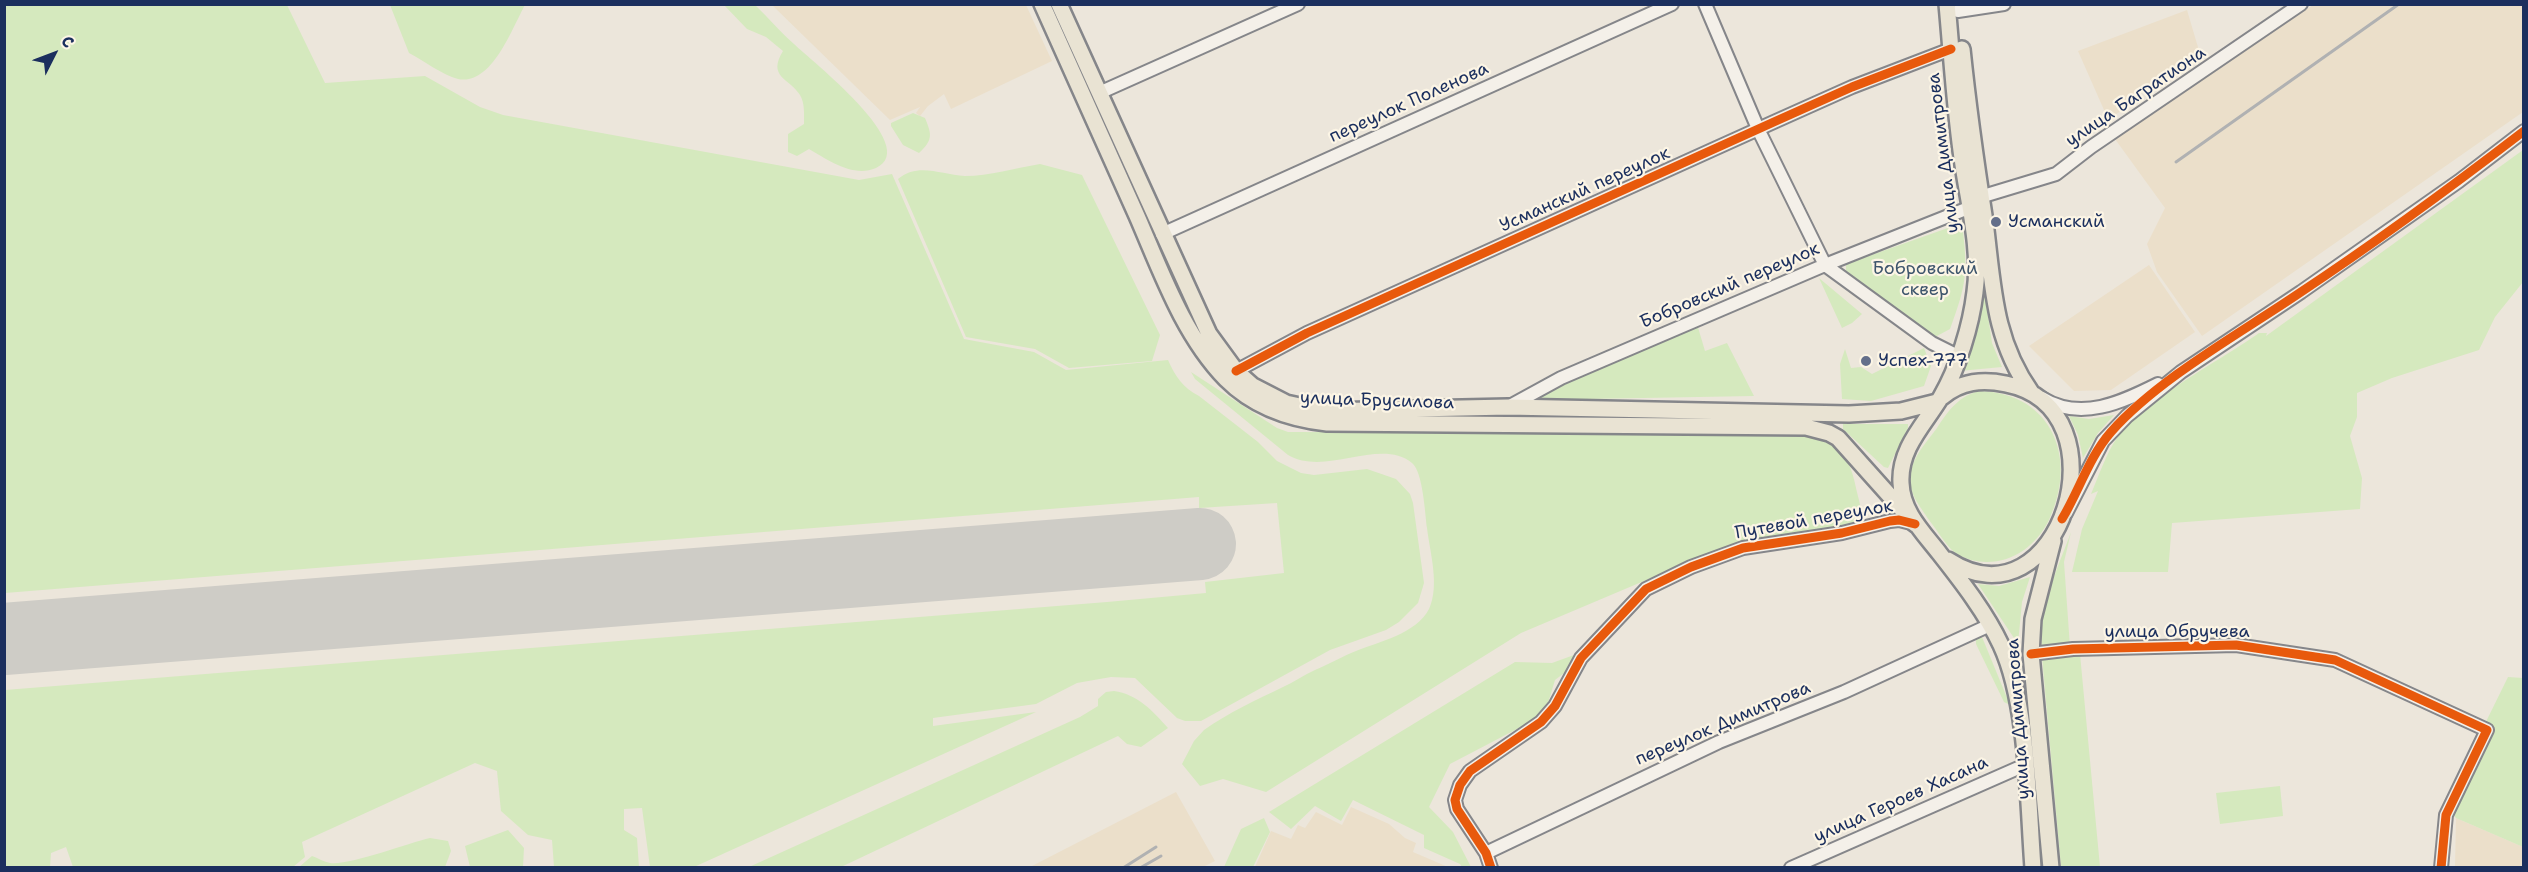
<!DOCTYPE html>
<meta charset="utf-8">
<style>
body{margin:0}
#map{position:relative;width:2528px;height:872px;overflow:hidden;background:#ece6db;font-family:"Shantell Sans",sans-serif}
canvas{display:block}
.frame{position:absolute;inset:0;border:6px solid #1b2f5e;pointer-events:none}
.north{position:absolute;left:24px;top:24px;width:60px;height:60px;-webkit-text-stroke:4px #fcf5e5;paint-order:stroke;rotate:48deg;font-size:16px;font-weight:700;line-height:24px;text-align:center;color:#1b2f5e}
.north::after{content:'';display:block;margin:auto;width:21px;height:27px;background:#1b2f5e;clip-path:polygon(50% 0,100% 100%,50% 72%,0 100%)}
</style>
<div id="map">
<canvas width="2528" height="872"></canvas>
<div class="frame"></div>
<div class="north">С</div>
</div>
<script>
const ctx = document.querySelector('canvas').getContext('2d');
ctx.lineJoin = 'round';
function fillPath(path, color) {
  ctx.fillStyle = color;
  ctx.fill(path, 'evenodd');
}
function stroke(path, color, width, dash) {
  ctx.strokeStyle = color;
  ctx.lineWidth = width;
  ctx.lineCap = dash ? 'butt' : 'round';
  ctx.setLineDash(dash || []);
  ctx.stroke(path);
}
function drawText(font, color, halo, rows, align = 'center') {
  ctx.font = font + ' "Shantell Sans",sans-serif';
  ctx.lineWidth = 4.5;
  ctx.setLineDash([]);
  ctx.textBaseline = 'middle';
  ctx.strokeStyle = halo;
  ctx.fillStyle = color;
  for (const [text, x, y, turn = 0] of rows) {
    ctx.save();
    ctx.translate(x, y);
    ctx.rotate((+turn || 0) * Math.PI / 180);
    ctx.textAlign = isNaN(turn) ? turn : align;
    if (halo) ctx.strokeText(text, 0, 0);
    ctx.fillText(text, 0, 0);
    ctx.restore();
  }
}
fillPath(new Path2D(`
 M 772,5 L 1026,5 L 1052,61 L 951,109 L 944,94 L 928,106 L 920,116 L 916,113 L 920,107 L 890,120 Z
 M 2313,5 L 2523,5 L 2523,112 L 2202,336 L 2157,272 L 2147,244 L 2165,208 L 2115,139 Z
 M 2187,10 L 2200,54 L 2173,74 L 2132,99 L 2134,103 L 2108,119 L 2078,51 Z
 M 2149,265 L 2195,332 L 2111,390 L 2074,391 L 2029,346 Z
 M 1176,792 L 1215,861 L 1203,867 L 1030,867 Z
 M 1351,807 L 1389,824 L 1405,838 L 1416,843 L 1413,852 L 1448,867 L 1255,867 L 1271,831 L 1291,839 L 1298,825 L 1305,828 L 1316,812 L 1342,825 Z
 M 2456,818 L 2523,847 L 2523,867 L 2455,867 Z`), '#ebdfca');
fillPath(new Path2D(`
 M 5,4 L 287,5 L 325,83 L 425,76 L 480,107 L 503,115 L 859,180 L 892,174 L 964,339 L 1034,352 L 1066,370 L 1168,360 C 1175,376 1183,388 1199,396 L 1258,442 L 1277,461 L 1301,473 L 1314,475 L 1367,469 L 1396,479 L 1410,494 L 1413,503 L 1424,583 L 1418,603 L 1399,622 L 1386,630 L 1330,650 L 1201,721 L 1185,721 L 1177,718 L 1135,678 L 1111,677 L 1077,683 L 1036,704 L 933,718 L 933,726 L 1036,712 L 694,867 L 650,867 L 642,808 L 624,809 L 624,830 L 637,838 L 639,867 L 554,867 L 552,840 L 528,835 L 501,811 L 497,771 L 475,763 L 302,842 L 305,857 L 293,867 L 73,867 L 66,847 L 51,853 L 50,867 L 5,867 L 5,690 L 1107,602 L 1206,593 L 1205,582 L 1284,573 L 1277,503 L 1199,508 L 1199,497 L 5,593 Z
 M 390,5 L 525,5 C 512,28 492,86 458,79 C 442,75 423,60 409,53 Z
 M 724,5 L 755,5 C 768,17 780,32 794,44 C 809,59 923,147 876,168 C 853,178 828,160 809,149 L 797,156 L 788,152 L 788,134 L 804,124 C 804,115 805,103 800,95 C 789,78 767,77 783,51 L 766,37 L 747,29 Z
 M 913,113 L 925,118 C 932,135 933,140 919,153 L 903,145 L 891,126 L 891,123 Z
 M 2523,150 L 2523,282 L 2495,317 L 2479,350 L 2392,378 L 2357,393 L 2357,417 L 2350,436 L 2362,478 L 2360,509 L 2172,523 L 2168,572 L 2072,572 L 2082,529 L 2098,491 L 2091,494 C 2099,475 2106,454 2118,436 C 2141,402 2223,359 2259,333 L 2267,333 L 2266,336 Z
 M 1040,164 L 1082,175 L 1160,335 L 1152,361 L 1069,368 L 1035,349 L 966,337 L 898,179 C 919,162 941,175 965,176 C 989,176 1016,168 1040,164 Z
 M 1962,223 C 1968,272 1967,283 1950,329 L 1935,337 L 1846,271 L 1846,264 Z
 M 1819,278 L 1862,314 L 1852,323 L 1842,328 Z
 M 1984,289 L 1992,343 L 2002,367 L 1960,371 L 1981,290 Z
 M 1697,324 L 1705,351 L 1727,343 L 1754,396 L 1530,400 L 1528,392 L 1664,342 Z
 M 1924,348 L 1931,366 L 1924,386 L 1871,401 L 1842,399 L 1840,364 L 1845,349 L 1851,368 L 1861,367 L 1872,374 Z
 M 1191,372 L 1277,428 L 1288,432 L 1785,433 C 1827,437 1848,444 1856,488 C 1858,498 1863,510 1861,521 L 1842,526 L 1765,537 L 1722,548 L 1521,633 L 1266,792 L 1223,779 L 1200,786 L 1182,764 L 1194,741 L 1204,730 C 1228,713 1256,700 1283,687 C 1294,682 1304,675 1315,670 C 1329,664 1343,656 1356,651 C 1379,642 1417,633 1429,609 C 1440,585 1430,553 1427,528 C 1425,513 1423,472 1412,463 C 1380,437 1326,477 1288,455 L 1195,379 Z
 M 1981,391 C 2053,394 2078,459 2049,520 C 2034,550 2005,568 1971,560 C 1966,558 1959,556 1954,552 C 1945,544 1937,530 1929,520 C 1920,506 1908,493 1910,475 C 1913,456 1926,443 1937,428 C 1947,412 1960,394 1981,391 Z
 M 2114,415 L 2098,433 L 2083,458 L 2078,435 L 2069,416 L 2089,419 Z
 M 1843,424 L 1908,424 L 1908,428 L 1888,468 L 1884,467 L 1843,429 Z
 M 2071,532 L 2064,562 L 2070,647 L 2042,650 C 2038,607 2057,571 2071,532 Z
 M 2030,577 L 2022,602 L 2018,644 L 1978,584 L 1999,586 Z
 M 1982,637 L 2010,705 L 2004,702 L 1976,644 L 1976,638 Z
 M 2080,654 L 2100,867 L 2061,867 L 2042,657 Z
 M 1574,655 L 1572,667 L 1555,680 L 1548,703 L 1538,718 L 1450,764 L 1429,807 L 1453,832 L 1471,867 L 1462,867 L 1460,864 L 1424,848 L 1424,835 L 1353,800 L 1341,821 L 1315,806 L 1291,829 L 1269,812 L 1515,662 L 1552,663 Z
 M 2508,677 L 2523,678 L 2523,847 L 2456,818 L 2445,805 Z
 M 1114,691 C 1137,694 1153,711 1168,728 L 1141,747 L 1127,744 L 1118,736 L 841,867 L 749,867 L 1080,717 L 1098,706 L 1098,699 L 1106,692 Z
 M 2280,786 L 2283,816 L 2220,824 L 2216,793 Z
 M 1264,818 L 1270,832 L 1253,867 L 1224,867 L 1241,829 Z
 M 508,830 L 524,848 L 523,867 L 470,867 L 465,846 Z
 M 430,838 L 448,841 L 451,851 L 445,867 L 299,867 L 312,856 C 318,858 324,862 330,863 C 348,866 408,843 430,838 Z`), '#d5e9be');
stroke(new Path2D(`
 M 4,639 L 1200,544`), '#ceccc6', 72);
const minor = new Path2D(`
 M 1705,4 L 1759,131 L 1825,265 L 1932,343 L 1958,356
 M 1958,11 L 2004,4
 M 1099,93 L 1298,4
 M 1980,197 L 2056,174 L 2091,147 L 2301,4
 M 1162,234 L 1672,4
 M 1236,371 L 1307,333 L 1776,121 L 1852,87 L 1951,49
 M 2042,398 C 2081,422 2122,402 2158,384
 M 1508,407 L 1561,378 L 1825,265 L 1971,207
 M 2066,513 L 2103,441 L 2127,416 L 2181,372 L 2301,292 L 2459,181 L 2524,131
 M 2031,654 L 2073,649 L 2236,645 L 2335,660 L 2487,730 L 2446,815 L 2441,868
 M 1486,853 L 1719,742 L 1844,692 L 1990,625
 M 1491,868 L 1486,853 L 1457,809 L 1455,800 L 1460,785 L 1470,771 L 1541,722 L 1555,706 L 1581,658 L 1646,589 L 1691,567 L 1743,548 L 1842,533 L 1890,521 L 1899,520 L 1915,524
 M 1791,868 L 2025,765`);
const major = new Path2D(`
 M 1042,4 C 1074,75 1105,146 1137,216 C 1161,271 1183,335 1226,379 C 1254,407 1289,419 1327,423 L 1806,427 L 1829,433 L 1838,438 L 1915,524
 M 1059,4 L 1209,334 L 1236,371 L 1253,386 L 1286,403 L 1323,411 L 1508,407 L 1849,414 L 1901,411 L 1937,402
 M 1947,4 C 1952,58 1955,112 1963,165 C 1969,206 1981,250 1975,292 C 1971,326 1958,368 1941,397 C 1925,424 1899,448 1901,483 C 1902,512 1923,532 1940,554 C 1962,582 1986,613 2001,645 C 2028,703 2028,803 2033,868
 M 1962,49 C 1968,107 1976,164 1985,222 C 1993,284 1993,339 2031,392
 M 1942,397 C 1961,381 1982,379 2006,384 C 2129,408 2060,633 1948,560
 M 2051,868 L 2031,654 L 2033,619 L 2053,541`);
stroke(minor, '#85868a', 16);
stroke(major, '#85868a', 20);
stroke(minor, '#f4f0e9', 12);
stroke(major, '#e9e3d3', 15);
stroke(new Path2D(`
 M 2176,162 L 2399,4
 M 1123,868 L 1156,847
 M 1140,868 L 1161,856`), '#b0b1b2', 3);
stroke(new Path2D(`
 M 1236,371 L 1307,333 L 1776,121 L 1852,87 L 1951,49
 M 2062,519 C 2079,491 2089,457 2111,432 C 2158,379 2239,334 2298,294 C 2375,243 2450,188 2524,131
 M 2031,654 L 2073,649 L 2236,645 L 2335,660 L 2487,730 L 2446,815 L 2441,868
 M 1491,868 L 1486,853 L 1457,809 L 1455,800 L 1460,785 L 1470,771 L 1541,722 L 1555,706 L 1581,658 L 1646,589 L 1691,567 L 1743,548 L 1842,533 L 1890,521 L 1899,520 L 1915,524`), '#e8590c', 9);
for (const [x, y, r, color] of [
 [1996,222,6,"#646f8a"],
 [1866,361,6,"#646f8a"]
]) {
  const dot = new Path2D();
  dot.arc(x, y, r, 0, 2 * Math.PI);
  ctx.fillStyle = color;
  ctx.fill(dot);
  stroke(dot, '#fcf5e5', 2);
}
drawText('18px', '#1b2f5e', '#fcf5e5', [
 ["улица Багратиона",2136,97,-34],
 ["переулок Поленова",1409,103,-24],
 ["улица Димитрова",1944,153,-97],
 ["Усманский переулок",1585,190,-24],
 ["Бобровский переулок",1730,286,-23],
 ["улица Брусилова",1377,401,2],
 ["Путевой переулок",1814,520,-10],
 ["улица Обручева",2177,632],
 ["улица Димитрова",2019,719,-94],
 ["переулок Димитрова",1723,724,-23],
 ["улица Героев Хасана",1901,800,-24]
]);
drawText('18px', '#1b2f5e', '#fcf5e5', [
 ["Усманский",2008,222],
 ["Успех-777",1878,361]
], 'left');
drawText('18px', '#3d556c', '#fcf5e5', [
 ["Бобровский",1925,269],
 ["сквер",1925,290]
]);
</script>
